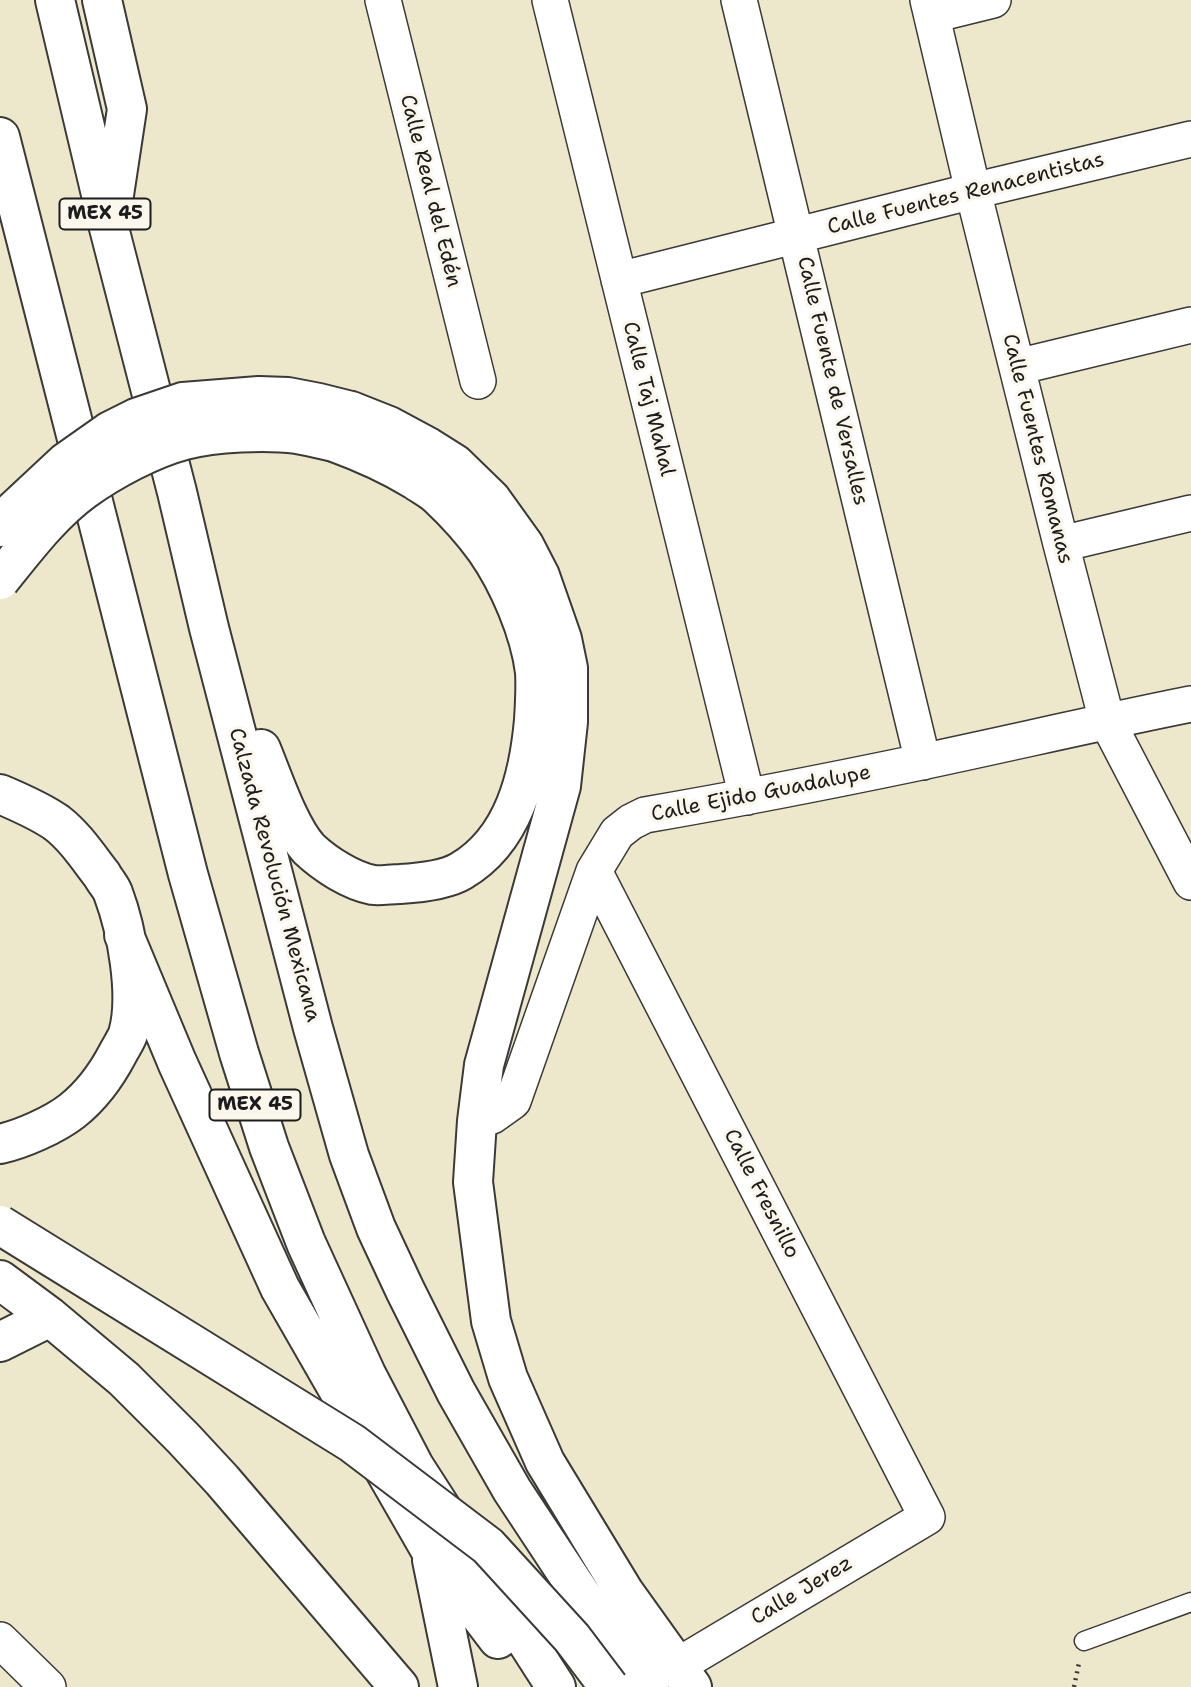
<!DOCTYPE html>
<meta charset="utf-8">
<style>
body{margin:0}
canvas{display:block;background:#ede7cc}
</style>
<canvas width="1191" height="1687"></canvas>
<script>
const ctx = document.querySelector('canvas').getContext('2d');
ctx.lineJoin = 'round';
function stroke(path, color, width, dash) {
  ctx.strokeStyle = color;
  ctx.lineWidth = width;
  ctx.lineCap = dash ? 'butt' : 'round';
  ctx.setLineDash(dash || []);
  ctx.stroke(path);
}
function drawText(font, color, halo, rows, align = 'center') {
  ctx.font = font + ' "Shantell Sans",sans-serif';
  ctx.lineWidth = 6;
  ctx.setLineDash([]);
  ctx.textBaseline = 'middle';
  ctx.strokeStyle = halo;
  ctx.fillStyle = color;
  for (const [text, x, y, turn = 0] of rows) {
    ctx.save();
    ctx.translate(x, y);
    ctx.rotate((+turn || 0) * Math.PI / 180);
    ctx.textAlign = isNaN(turn) ? turn : align;
    if (halo) ctx.strokeText(text, 0, 0);
    ctx.fillText(text, 0, 0);
    ctx.restore();
  }
}
const service = new Path2D(`
 M 1084,1641 L 1191,1602`);
const minor = new Path2D(`
 M 383,0 L 478,381
 M 550,0 L 747,797
 M 739,0 L 923,762
 M 928,0 L 973,191 L 1061,544 L 1107,721 L 1191,882
 M 932,15 L 993,0
 M 619,280 L 973,191 L 1191,139
 M 1017,367 L 1191,325
 M 1061,544 L 1191,513
 M 594,871 L 927,1517 L 677,1666
 M 477,1121 L 492,1116 L 513,1101 L 594,871 L 617,833 L 631,822 L 645,815 C 738,799 830,781 921,762 C 1011,743 1101,722 1191,704
 M 0,1640 L 48,1687`);
const secondary = new Path2D(`
 M 0,1280 L 50,1317 L 124,1379 L 183,1438 L 222,1480 L 399,1687
 M 0,1342 L 50,1317`);
const primary = new Path2D(`
 M 55,0 L 109,228 L 177,492 L 209,628 L 313,1028 L 349,1155 L 376,1228 L 405,1290 L 456,1392 L 512,1490 L 601,1625 L 649,1687
 M 102,0 L 127,109 L 112,208
 M 0,137 L 188,874 L 239,1053 L 269,1147 L 306,1243 L 366,1374 L 414,1466 L 556,1687
 M 351,411 L 389,426 L 428,447 L 455,464 L 491,499 L 524,545 L 540,576 L 562,639 L 568,668 L 568,722 L 561,786 L 484,1065 L 477,1121 L 473,1182 L 491,1321 L 508,1378 L 545,1462 L 624,1592 L 692,1687
 M 261,749 C 273,778 289,827 309,849 C 325,864 351,881 373,885 C 381,886 391,884 400,884 C 417,883 446,880 461,871 C 514,840 529,776 534,720 C 535,704 536,688 535,672 C 530,632 509,583 486,550 C 473,532 453,510 437,495 C 430,489 422,485 415,480 C 387,463 364,453 334,442
 M 0,794 C 19,802 40,811 57,823 C 75,837 88,857 102,875 C 105,881 111,887 113,893 C 127,930 139,996 128,1034 C 126,1040 121,1047 118,1053 C 107,1074 91,1096 72,1111 C 54,1125 22,1139 0,1144
 M 124,935 L 177,1062 L 280,1288 L 431,1551 L 498,1639
 M 432,1560 L 458,1687`);
stroke(service, '#3b3a36', 21);
stroke(minor, '#3b3a36', 38);
stroke(secondary, '#3b3a36', 42);
stroke(primary, '#3b3a36', 42);
stroke(new Path2D(`
 M 1074,1687 L 1079,1663`), '#3b3a36', 4.5, [2, 5]);
stroke(service, '#fff', 18);
stroke(minor, '#fff', 35);
stroke(secondary, '#fff', 38);
stroke(primary, '#fff', 38);
const secondaryBridge = new Path2D(`
 M 0,1225 L 352,1443 L 488,1546 L 572,1638 L 609,1687`);
const primaryBridge = new Path2D(`
 M 0,527 L 9,515 L 66,462 L 110,431 L 136,418 L 183,402 L 259,396 L 288,397 L 319,403 L 351,411
 M 0,580 C 25,549 51,514 84,490 C 112,470 151,449 185,440 C 214,432 267,430 297,434 C 309,436 321,439 334,442`);
stroke(secondaryBridge, '#3b3a36', 42, []);
stroke(primaryBridge, '#3b3a36', 42, []);
stroke(secondaryBridge, '#fff', 38);
stroke(primaryBridge, '#fff', 38);
for (const [x, y, w] of [
 [105,214,91],
 [255,1105,91]
]) {
  const box = new Path2D();
  box.roundRect(x - w / 2, y - 15.5, w, 31, 5);
  ctx.fillStyle = '#fbf7ec';
  ctx.fill(box);
  stroke(box, '#1c1c1c', 2);
}
drawText('bold 19px', '#1c1c1c', null, [
 ["MEX 45",105,214],
 ["MEX 45",255,1105]
]);
drawText('21px', '#1c1c1c', '#fbf7ec', [
 ["Calle Real del Edén",430,191,76],
 ["Calle Fuentes Renacentistas",966,194,-14],
 ["Calle Fuente de Versalles",832,381,77],
 ["Calle Taj Mahal",648,399,76],
 ["Calle Fuentes Romanas",1037,449,76],
 ["Calle Ejido Guadalupe",761,794,-11],
 ["Calzada Revolución Mexicana",274,875,75],
 ["Calle Fresnillo",761,1194,63],
 ["Calle Jerez",802,1591,-31]
]);
</script>
